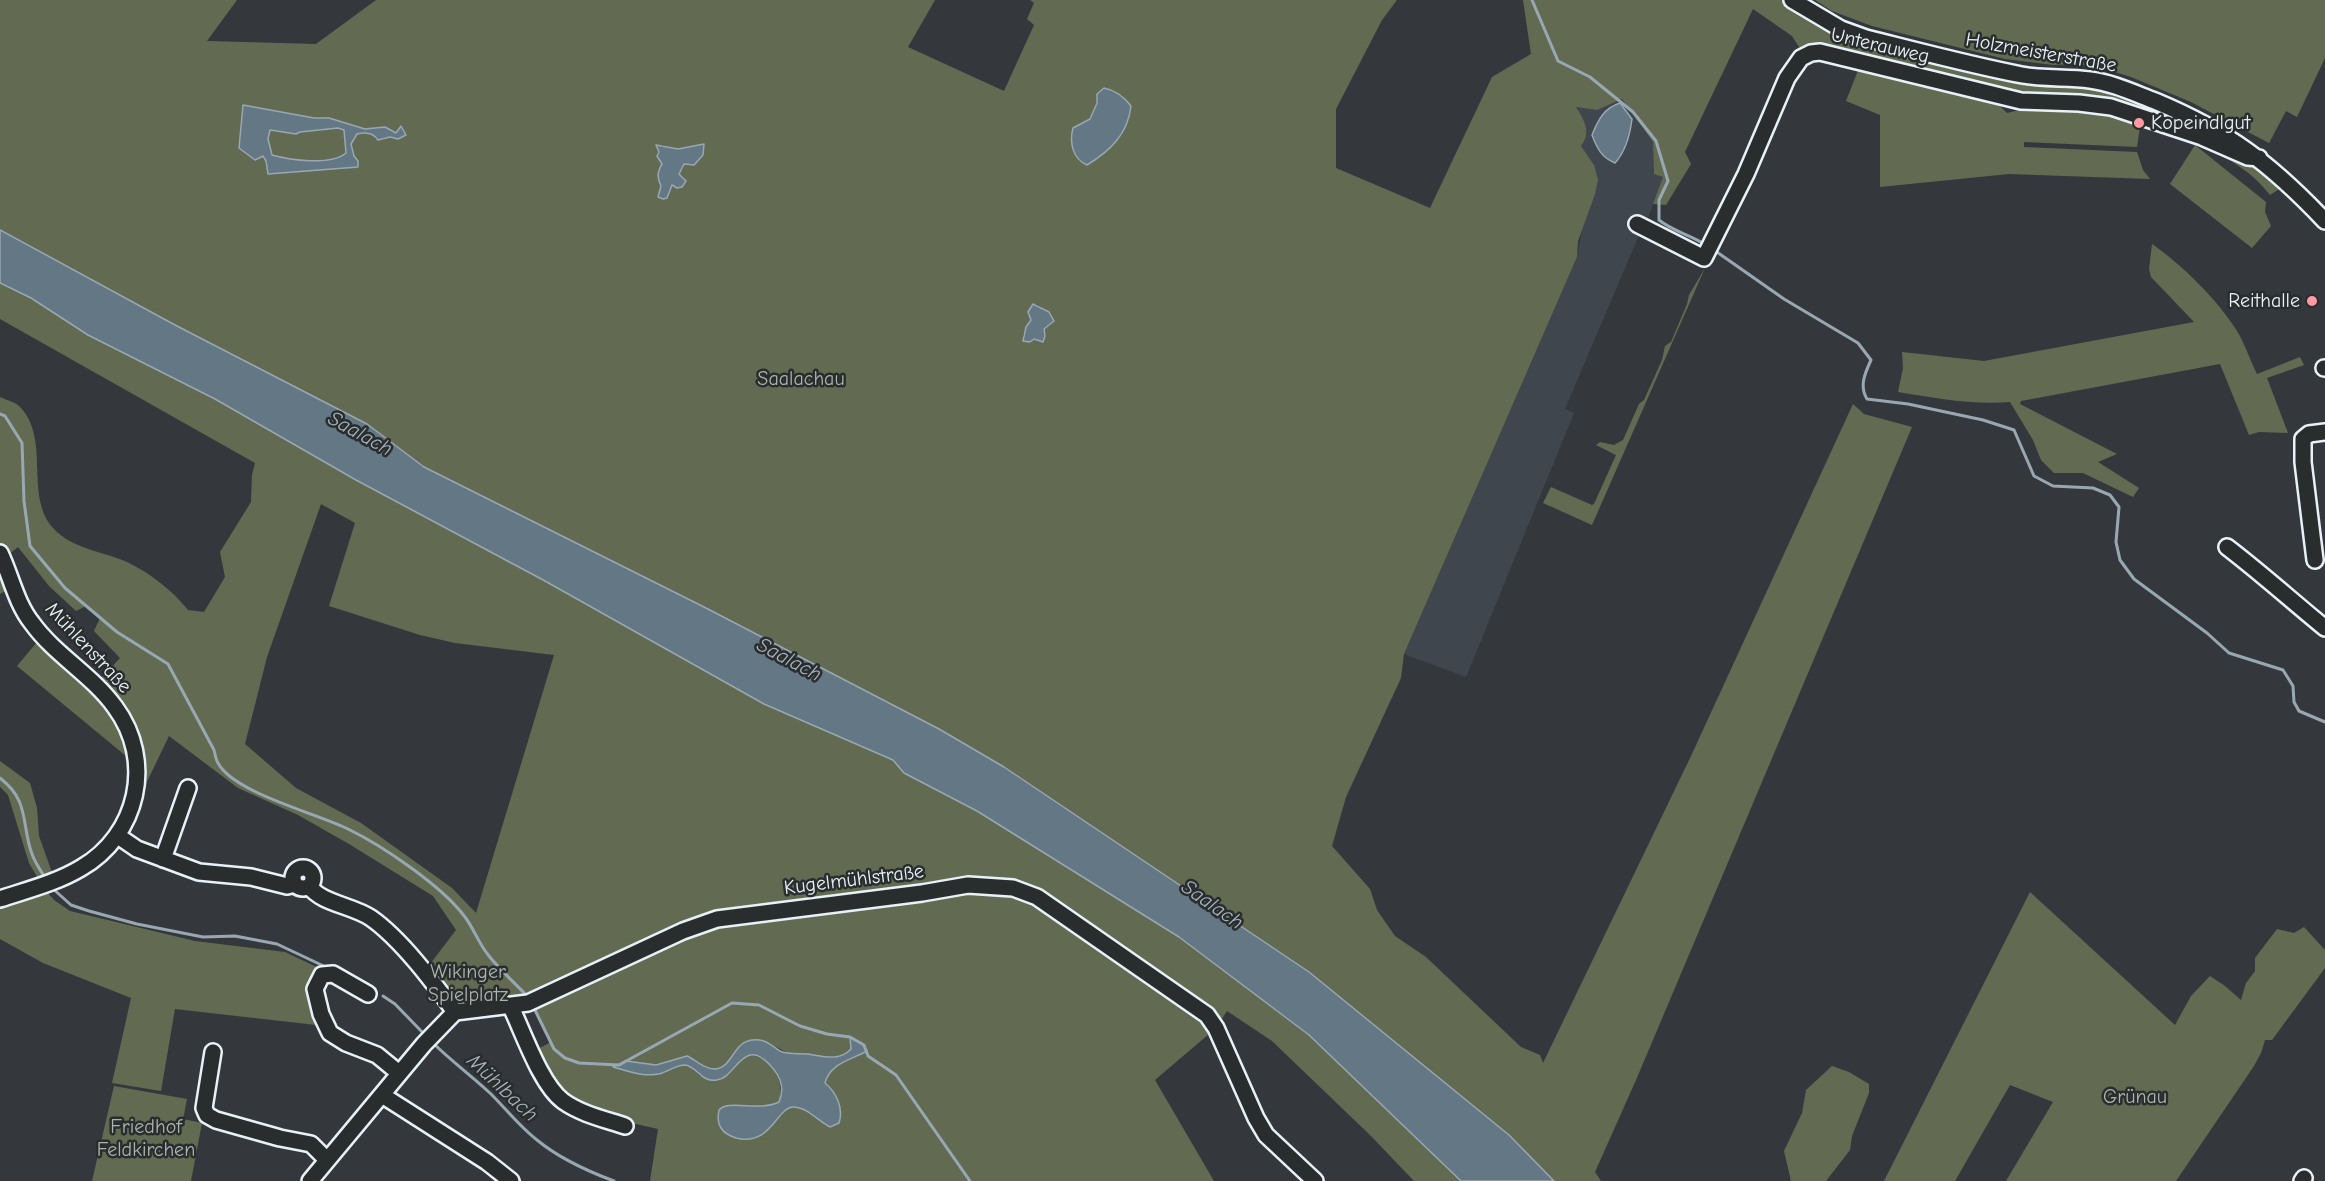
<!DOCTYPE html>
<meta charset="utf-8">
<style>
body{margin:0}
canvas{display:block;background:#34383c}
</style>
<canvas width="2325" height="1181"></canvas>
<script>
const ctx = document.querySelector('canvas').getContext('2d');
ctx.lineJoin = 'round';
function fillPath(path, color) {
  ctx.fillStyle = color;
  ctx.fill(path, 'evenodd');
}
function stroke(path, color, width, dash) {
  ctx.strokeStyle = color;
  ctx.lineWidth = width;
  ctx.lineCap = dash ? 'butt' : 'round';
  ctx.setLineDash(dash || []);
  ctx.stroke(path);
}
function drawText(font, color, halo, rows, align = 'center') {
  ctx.font = font + ' "Comic Neue",sans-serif';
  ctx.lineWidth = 5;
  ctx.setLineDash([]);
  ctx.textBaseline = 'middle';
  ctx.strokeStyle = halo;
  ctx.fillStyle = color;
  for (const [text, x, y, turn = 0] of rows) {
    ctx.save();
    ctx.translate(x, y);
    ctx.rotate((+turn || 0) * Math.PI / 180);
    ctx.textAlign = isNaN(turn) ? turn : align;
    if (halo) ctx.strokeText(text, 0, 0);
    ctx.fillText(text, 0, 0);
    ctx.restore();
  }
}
fillPath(new Path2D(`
 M 1622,99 L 1653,142 L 1654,173 L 1663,177 L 1648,218 L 1654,229 L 1698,245 L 1713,256 L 1706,268 L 1639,235 L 1565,409 L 1574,413 L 1466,677 L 1404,654 L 1577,257 L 1594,165 L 1581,146 L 1575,107 L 1597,110 Z`), '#40464d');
fillPath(new Path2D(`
 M 0,0 L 237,0 L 207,41 L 316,44 L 376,0 L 935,0 L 908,47 L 1004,91 L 1034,25 L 1027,19 L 1034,3 L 1030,0 L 1397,0 L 1382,20 L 1336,109 L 1336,168 L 1430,208 L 1492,77 L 1531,54 L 1523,0 L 1781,0 L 1803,15 L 1838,35 L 1864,45 L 2018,81 L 2087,88 L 2158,109 L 2204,131 L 2022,94 L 1821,46 L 1811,44 L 1801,50 L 1792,36 L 1753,9 L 1685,152 L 1691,164 L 1666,205 L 1653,204 L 1663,177 L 1654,174 L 1653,142 L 1622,99 L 1597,110 L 1576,107 C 1584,120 1592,132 1581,146 L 1594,165 L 1598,180 L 1595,194 L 1578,241 L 1577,257 L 1404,654 L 1401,678 L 1346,797 L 1332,846 L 1370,889 L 1377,910 L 1395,936 L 1426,957 L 1521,1047 L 1540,1055 L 1543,1063 L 1691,756 L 1853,404 L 1864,414 L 1912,427 L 1636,1080 L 1595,1172 L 1601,1181 L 1551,1181 L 814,666 L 706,608 L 424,467 L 367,424 L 175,325 L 0,230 ZM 1107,88 L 1115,92 L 1130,116 C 1120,138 1108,153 1087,165 L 1076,156 L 1081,123 L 1087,122 C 1094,114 1097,104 1097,94 ZM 244,105 L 314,118 L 329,118 L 365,129 L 385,127 L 396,133 L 401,127 L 402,129 C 395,134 387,140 378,140 C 373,132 366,132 357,134 L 351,144 L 354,156 L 268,174 L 266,161 L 262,156 ZM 704,144 L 703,155 L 694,165 L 684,164 L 679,174 L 684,178 L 672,185 L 666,198 L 659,197 L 661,186 L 658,180 L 662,164 L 661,145 L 678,149 ZM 1036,304 L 1049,312 L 1054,321 L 1044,329 L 1045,336 L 1034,339 L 1023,336 L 1026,327 L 1032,320 Z
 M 1815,0 L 2325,0 L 2325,58 L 2297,117 L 2286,111 L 2269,143 L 2191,102 L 2131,77 L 2099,67 L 2074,64 L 2053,65 L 2005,59 L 1872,26 L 1832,11 Z
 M 1859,68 L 1995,101 L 2007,113 L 2028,108 L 2097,109 L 2141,120 L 2137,147 L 2024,142 L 2024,147 L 2137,152 L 2143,170 L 2150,179 L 2009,174 L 1880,187 L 1880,115 L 1846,101 Z
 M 2154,124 L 2247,160 L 2284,186 L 2270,195 C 2241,157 2196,144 2153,129 Z
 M 338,128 L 344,130 L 346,153 C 330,166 291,160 272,156 L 268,139 L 270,130 L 295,134 L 300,132 Z
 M 2195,145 L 2266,202 L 2265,212 L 2271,226 L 2252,248 L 2170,184 Z
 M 2152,244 C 2182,265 2217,299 2237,331 C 2245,344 2250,360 2257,374 L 2300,357 L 2304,365 L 2267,378 L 2288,433 L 2259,432 L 2249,435 L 2220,364 L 2021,401 L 2020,404 L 2117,454 L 2098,462 L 2139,488 L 2133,497 L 2083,473 L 2054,473 L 2041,460 L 2033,440 L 2010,402 C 1972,405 1935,398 1898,392 L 1903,368 L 1902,352 L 1984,361 L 2194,322 L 2151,277 L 2149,269 Z
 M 1705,268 L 1592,525 L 1543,503 L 1551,487 L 1592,505 L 1594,504 L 1616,455 L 1596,445 L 1600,442 L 1614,445 L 1623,440 L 1639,404 L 1644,400 L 1662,360 L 1665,346 L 1671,342 L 1687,304 L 1689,295 Z
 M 0,283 L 31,298 L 88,335 L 215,399 L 356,480 L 545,581 L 764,704 L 893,760 L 904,773 L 977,811 L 1179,937 L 1309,1035 L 1461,1181 L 1414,1181 L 1371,1136 L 1272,1041 L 1227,1011 L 1216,1028 L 1155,1080 L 1214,1181 L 650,1181 L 658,1129 L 587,1113 L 572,1107 L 532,1052 L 551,1042 L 528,996 L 455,1012 L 424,972 L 456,930 L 433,896 L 349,844 L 298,815 L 238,788 L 169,736 L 142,792 L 132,761 L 17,666 L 42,636 L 94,686 L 120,658 L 94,631 L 100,618 L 86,606 L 76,611 L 49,586 L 18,547 L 3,559 L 14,586 L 0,594 L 0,397 C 6,400 16,402 20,407 C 51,439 24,495 53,528 C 72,549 102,551 127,562 C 150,573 172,590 188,610 L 204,612 L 225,577 L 220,552 L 251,502 L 252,475 L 255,463 L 0,319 ZM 321,504 L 355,523 L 329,606 L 420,635 L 455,643 L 554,655 L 476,913 L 452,888 L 361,823 L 296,788 L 245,744 L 267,657 ZM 851,1037 L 857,1056 C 843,1062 829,1067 825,1083 L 830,1087 L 830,1127 C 818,1121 806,1106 792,1107 C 779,1108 771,1136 752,1138 C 747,1139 742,1137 737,1137 C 726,1135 722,1130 718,1119 L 735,1105 L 759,1108 L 779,1103 C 786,1083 772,1058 751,1055 L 700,1076 L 689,1066 L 684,1065 L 673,1068 L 615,1066 L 626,1061 L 656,1065 L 677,1059 L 716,1069 L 724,1066 L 742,1043 L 772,1045 L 788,1053 L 809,1054 L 826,1058 L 847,1054 L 851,1049 Z
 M 0,761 L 30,783 L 37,808 L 39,836 L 55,881 L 42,886 L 54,900 L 70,911 L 195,941 L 285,952 L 323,970 L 316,983 L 325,1026 L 175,1009 L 161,1091 L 112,1083 L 131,998 L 43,963 L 0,939 L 0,899 L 42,885 L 29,863 L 8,795 L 0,787 Z
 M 2030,892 L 2175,1025 L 2191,996 L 2210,976 L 2225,986 L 2241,1000 L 2246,983 L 2255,971 L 2255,958 L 2277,929 L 2294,933 L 2304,927 L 2325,950 L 2325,968 L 2272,1040 L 2265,1040 L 2261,1053 L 2254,1066 L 2176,1181 L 2006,1181 L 2053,1102 L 2010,1085 L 1955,1181 L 1884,1181 Z
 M 1832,1066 L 1849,1072 L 1869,1084 L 1869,1093 L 1852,1136 L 1850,1150 L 1826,1181 L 1791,1181 L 1784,1151 L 1802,1113 L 1806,1090 Z
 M 114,1086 L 187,1099 L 183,1119 L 202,1123 L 191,1181 L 92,1181 Z`), '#626b52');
const water = new Path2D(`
 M 1104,88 C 1115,90 1124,97 1131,106 C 1128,134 1110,151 1087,165 C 1073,159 1069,143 1073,128 L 1090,119 L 1097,103 L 1097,94 Z
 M 1620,103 L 1632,119 C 1630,135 1626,151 1615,163 C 1601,157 1597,148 1592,135 C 1598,120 1604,108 1620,103 Z
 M 243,105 L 314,118 L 329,118 L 365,129 L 385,127 L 396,133 L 401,126 L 406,135 L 398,139 L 390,137 L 378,140 C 373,132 365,132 357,134 L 351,144 L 354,156 L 358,161 L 358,167 L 268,174 L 266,161 L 263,156 L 255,160 L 239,148 ZM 338,128 L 344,130 L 346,153 C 330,166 290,160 272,155 L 268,139 L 270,130 L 296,134 L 300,132 Z
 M 704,144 L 703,155 L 694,165 L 684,164 L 679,174 L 686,181 L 682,187 L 677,188 L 672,185 L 667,198 L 663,199 L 658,197 L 661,186 C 657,178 657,172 662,164 L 657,156 L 659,152 L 656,145 L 678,149 Z
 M 0,230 L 175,325 L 367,424 L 424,467 L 706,608 L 939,729 L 1004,767 L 1309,972 L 1509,1135 L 1554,1181 L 1461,1181 L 1309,1035 L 1179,937 L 977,811 L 904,773 L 893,760 L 764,704 L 545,581 L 356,480 L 215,399 L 88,335 L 31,298 L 0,283 Z
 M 1033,304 L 1049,312 L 1054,321 L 1044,329 L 1045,336 L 1043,342 L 1034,339 L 1030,342 L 1023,341 L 1026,327 L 1031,320 L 1028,312 Z
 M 850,1037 L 864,1045 L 867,1051 C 851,1060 830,1063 825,1083 C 836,1092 844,1108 839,1123 L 830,1127 C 818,1121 807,1107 793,1107 C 777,1107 771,1147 736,1138 C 730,1136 724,1133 721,1128 C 717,1122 718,1116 719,1110 C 728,1099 759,1112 779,1102 C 781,1097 783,1090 781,1084 C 779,1073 762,1052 750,1055 C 736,1059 731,1078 717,1080 C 702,1083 696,1066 685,1065 C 676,1065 667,1072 659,1074 C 643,1077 628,1071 613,1067 L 626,1061 L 656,1065 L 687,1056 C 696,1060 706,1070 716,1069 C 735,1066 733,1036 760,1040 C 768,1041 773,1047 780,1051 C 789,1055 798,1053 808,1054 C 822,1056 839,1062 851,1049 Z`);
fillPath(water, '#637785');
stroke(water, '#98a8b3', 1.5);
stroke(new Path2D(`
 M 1532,0 L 1558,61 L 1590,77 L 1633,112 L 1656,141 L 1668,181 L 1659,200 L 1659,220 C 1672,231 1691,235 1706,245
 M 1714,250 L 1784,299 L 1858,343 L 1871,360 C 1865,373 1859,386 1867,399 L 1908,404 L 1983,420 L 2014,430 L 2034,476 L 2053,486 L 2093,488 L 2110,495 L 2119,507 L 2116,542 L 2120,560 L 2134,579 L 2207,633 L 2229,653 L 2283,670 L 2293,686 L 2294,702 L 2299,711 L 2325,722
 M 0,414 L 5,416 L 22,443 L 24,501 L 30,546 L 65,588 L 117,632 L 168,664 L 214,750 C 215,754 216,760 218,763 C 234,793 316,813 348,829 C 383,846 442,886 465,917 C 474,929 479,944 489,956 C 500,970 515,983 527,996
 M 0,778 C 30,801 21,824 32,854 C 35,863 41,871 46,879
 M 51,887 L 71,905 L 89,911 L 137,924 L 203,937 L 235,936 L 277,944 L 330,969
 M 383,996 L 395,1004 L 425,1035
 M 533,1006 L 554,1049 L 565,1058 L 579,1063 L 619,1065 L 732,1003 L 759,1005 L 800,1026 L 827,1034 L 850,1037 L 864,1045 L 868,1056 L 896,1075 L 970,1181
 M 432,1042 C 451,1061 472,1076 491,1094 C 506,1109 520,1127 537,1140 C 560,1159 587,1171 614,1181`), '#98a8b3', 3);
const minor = new Path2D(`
 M 1792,0 L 1841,29 L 1866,38 C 1918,51 1970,65 2022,75 C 2044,79 2068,77 2090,80 C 2113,83 2134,93 2155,101 C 2229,132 2270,163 2325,221
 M 1637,224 L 1704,258 L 1746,174 L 1787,78 L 1801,58 L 1811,53 L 1820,52 L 2021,101 L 2079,103 L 2111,107 L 2202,137 L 2248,157 L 2259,158
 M 2324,368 L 2325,368
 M 2227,547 C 2261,573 2292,601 2325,628
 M 0,553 C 11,576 16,603 32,623 C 55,655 92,675 115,707 C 155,761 138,835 81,868 C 56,883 27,890 0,899
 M 2315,560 L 2303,462 L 2303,439 L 2309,434 L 2325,432
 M 118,836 L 137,849 L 199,872 L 251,877 L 287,886 L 295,884
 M 163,859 L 188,788
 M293 878a10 10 0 1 1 20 0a10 10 0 1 1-20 0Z
 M 309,886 C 322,904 352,905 371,918 C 401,939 433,982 455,1012
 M 368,994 L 333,974 L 322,975 L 315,989 L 321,1014 L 330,1033 L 346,1043 L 377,1055 L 399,1073
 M 511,1007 C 523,1032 541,1085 563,1101 C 581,1114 604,1119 625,1126
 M 213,1052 L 204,1108 L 207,1115 L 216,1120 L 280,1138 L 311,1144 L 327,1160
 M 382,1095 L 487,1162 L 511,1181
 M 310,1181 L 424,1044 L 455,1012 L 528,1003 L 683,931 L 717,919 L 922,893 L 968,885 L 1013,888 L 1037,897 L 1207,1015 L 1216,1028 L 1256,1118 L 1266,1135 L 1315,1181
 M 2302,1181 L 2304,1178`);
stroke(minor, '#e8f1f8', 20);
stroke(minor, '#2a2d2e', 15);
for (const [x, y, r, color] of [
 [2139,123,6,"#ff9aa2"],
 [2312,301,6,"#ff9aa2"]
]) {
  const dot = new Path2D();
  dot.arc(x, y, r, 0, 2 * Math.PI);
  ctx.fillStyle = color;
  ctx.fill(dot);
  stroke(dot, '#2a2d2e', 2);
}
drawText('20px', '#e8f1f8', '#2a2d2e', [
 ["Unterauweg",1880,46,13],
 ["Holzmeisterstraße",2041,53,10],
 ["Mühlenstraße",88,648,47],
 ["Kugelmühlstraße",854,880,-7]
]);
drawText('20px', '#e8f1f8', '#2a2d2e', [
 ["Kopeindlgut",2151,123],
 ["Reithalle",2300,301,"right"]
], 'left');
drawText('20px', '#acb5ad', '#2a2d2e', [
 ["Saalachau",801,379],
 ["Wikinger",468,972],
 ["Spielplatz",468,995],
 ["Grünau",2135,1097],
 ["Friedhof",146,1127],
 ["Feldkirchen",146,1150]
]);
drawText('italic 21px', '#a6b4be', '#2a2d2e', [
 ["Saalach",360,434,29],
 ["Saalach",789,660,28],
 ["Saalach",1212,905,35],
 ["Mühlbach",502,1088,43]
]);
</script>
